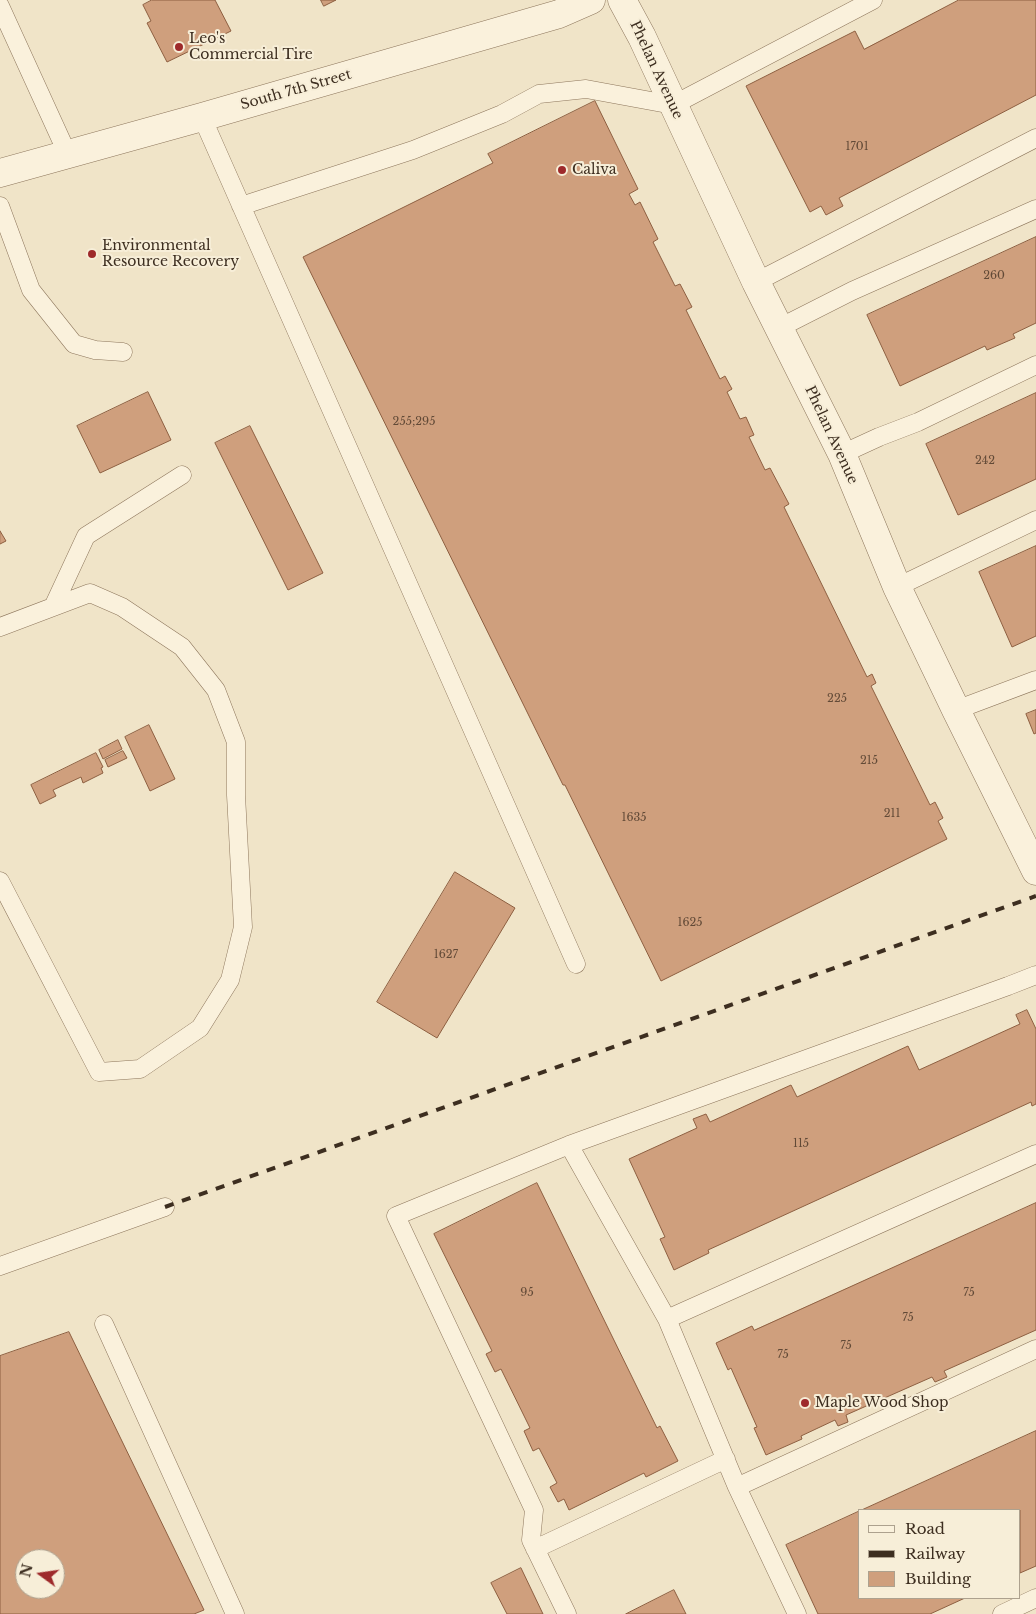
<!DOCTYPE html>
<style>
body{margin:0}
#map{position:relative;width:1036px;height:1614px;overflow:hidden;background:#f0e4c8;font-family:"Libre Baskerville",serif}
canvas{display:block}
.legend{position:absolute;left:858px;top:1509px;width:162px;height:90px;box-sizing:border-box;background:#f7eed8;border:1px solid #ada18e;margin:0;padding:6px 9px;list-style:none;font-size:15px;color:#3d2e20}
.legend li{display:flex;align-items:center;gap:10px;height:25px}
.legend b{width:25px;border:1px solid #ada18e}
.north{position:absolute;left:15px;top:1549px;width:50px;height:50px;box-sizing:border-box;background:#f7eed8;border:1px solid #ada18e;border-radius:50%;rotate:284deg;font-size:14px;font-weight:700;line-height:20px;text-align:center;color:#3d2e20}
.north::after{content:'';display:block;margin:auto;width:18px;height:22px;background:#9e2a2b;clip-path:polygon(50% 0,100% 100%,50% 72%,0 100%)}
</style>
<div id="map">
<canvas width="1036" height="1614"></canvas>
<ul class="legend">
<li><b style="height:6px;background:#faf1dc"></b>Road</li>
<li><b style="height:6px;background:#3d2e20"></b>Railway</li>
<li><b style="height:14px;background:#cf9f7d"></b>Building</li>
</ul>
<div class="north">N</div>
</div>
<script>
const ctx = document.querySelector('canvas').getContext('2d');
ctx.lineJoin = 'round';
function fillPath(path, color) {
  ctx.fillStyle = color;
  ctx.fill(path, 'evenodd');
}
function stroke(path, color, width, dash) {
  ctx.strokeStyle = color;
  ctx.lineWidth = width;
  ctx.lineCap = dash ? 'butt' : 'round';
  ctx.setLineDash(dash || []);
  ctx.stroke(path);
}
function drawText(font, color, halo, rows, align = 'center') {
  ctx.font = font + ' "Libre Baskerville",serif';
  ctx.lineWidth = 4;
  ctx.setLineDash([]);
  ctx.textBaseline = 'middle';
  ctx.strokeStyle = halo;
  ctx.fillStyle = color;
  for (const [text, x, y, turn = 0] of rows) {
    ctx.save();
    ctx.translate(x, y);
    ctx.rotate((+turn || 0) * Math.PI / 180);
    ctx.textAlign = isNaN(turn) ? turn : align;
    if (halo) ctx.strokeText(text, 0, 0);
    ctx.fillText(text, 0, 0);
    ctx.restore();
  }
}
const building = new Path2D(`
 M 152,0 L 215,0 L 231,31 L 167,62 L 147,23 L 151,21 L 143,5 Z
 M 321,0 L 336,0 L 324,6 Z
 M 959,0 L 1036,0 L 1036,95 L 839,198 L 843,206 L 826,215 L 821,206 L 810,212 L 746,86 L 855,31 L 864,49 Z
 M 595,101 L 638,189 L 629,194 L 635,205 L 640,202 L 658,239 L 653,242 L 675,286 L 680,284 L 692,307 L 686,310 L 720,379 L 725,376 L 732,389 L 727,392 L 740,419 L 746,417 L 754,435 L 749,437 L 765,470 L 770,468 L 789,504 L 784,507 L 867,677 L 872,674 L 876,683 L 871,686 L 930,805 L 935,802 L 943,818 L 938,821 L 947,839 L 661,981 L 565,785 L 563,785 L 303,257 L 493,163 L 488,154 Z
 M 1036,237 L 1036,323 L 1013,334 L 1015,338 L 987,350 L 985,346 L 900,386 L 867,315 Z
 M 148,392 L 171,440 L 100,473 L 77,426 Z
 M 1036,393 L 1036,479 L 958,515 L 926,444 Z
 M 250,426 L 323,573 L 288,590 L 215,443 Z
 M 0,531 L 6,541 L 0,544 Z
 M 1036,546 L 1036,636 L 1012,647 L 979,572 Z
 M 1036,710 L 1036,733 L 1034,734 L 1026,714 Z
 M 149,725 L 175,779 L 150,791 L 125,737 Z
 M 118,740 L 122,749 L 103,759 L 99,750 Z
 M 123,751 L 127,758 L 108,767 L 105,760 Z
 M 96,753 L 103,767 L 101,768 L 103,773 L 83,783 L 81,777 L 53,790 L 56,796 L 40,804 L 31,785 Z
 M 455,872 L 515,908 L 437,1038 L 377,1002 Z
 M 1027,1010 L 1036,1029 L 1036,1104 L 1032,1106 L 1031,1102 L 708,1250 L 709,1253 L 674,1270 L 660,1239 L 665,1237 L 629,1159 L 697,1128 L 693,1119 L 706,1114 L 710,1122 L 791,1085 L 797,1097 L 908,1046 L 919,1070 L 1020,1024 L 1016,1015 Z
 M 537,1183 L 657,1428 L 660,1426 L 678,1461 L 646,1477 L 644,1473 L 569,1510 L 564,1499 L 558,1502 L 550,1487 L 557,1483 L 539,1448 L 533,1451 L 524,1431 L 530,1428 L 501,1369 L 495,1372 L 486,1354 L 492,1351 L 434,1234 Z
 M 1036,1203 L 1036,1330 L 944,1371 L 947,1377 L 935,1382 L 932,1377 L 846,1415 L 848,1422 L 838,1426 L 835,1420 L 801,1436 L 802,1439 L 766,1455 L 754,1428 L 757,1427 L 731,1368 L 728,1370 L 716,1343 L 752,1326 L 754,1330 Z
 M 69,1332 L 204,1610 L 194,1614 L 0,1614 L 0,1356 ZM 25,1559 L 55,1559 L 55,1589 L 25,1589 Z
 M 1036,1431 L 1036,1566 L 1020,1573 L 1020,1510 L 862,1510 Z
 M 860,1511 L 860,1598 L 965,1598 L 930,1614 L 818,1614 L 786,1545 Z
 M 521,1568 L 543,1614 L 507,1614 L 491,1583 Z
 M 674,1590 L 686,1614 L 626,1614 Z`);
fillPath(building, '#cf9f7d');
stroke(building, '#8d5f41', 1);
const service = new Path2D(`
 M 0,6 L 68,155
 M 202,117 L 576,964
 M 0,206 L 31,290 L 74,344 L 95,350 L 123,352
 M 241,206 L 413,150 L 502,114 L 539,94 L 586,89 L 673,105 L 873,0
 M 756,282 L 1036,138
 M 779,328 L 852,291 L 1036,209
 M 842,454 L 879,437 L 918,422 L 1036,365
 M 897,587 L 1036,520
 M 53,607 L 86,536 L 182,475
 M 0,627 L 90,593 L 122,607 L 182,647 L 216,690 L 236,742 L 236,795 L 243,927 L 230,980 L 200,1028 L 140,1069 L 99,1072 L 0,881
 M 956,710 L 1036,680
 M 569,1145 L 667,1319 L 1036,1154
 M 0,1266 L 165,1207
 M 667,1319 L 737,1487 L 1036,1349
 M 104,1324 L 235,1614
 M 737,1487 L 797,1614
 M 535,1549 L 726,1459
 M 567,1614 L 531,1540 L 534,1510 L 396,1216 L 569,1145 L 1008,986 L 1036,975
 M 1002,1614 L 1036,1598`);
const tertiary = new Path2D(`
 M 622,0 L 642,37 L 756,282 L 842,454 L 897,587 L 956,710 L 1036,871
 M 0,173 L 202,117 L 559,14 L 591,0`);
stroke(service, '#8d765c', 19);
stroke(tertiary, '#8d765c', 29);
stroke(service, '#faf1dc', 18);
stroke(tertiary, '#faf1dc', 28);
stroke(new Path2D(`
 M 165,1207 L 1036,896`), '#3d2e20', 4, [9, 9]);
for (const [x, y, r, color] of [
 [179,47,5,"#9e2a2b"],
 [562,170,5,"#9e2a2b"],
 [92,254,5,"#9e2a2b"],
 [805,1403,5,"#9e2a2b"]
]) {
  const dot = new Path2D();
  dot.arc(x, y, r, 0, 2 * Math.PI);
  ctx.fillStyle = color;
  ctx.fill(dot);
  stroke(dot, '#f7eed8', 2);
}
drawText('11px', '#624a37', null, [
 ["1701",857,147],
 ["260",994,276],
 ["255;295",414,422],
 ["242",985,461],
 ["225",837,699],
 ["215",869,761],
 ["211",892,814],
 ["1635",634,818],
 ["1625",690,923],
 ["1627",446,955],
 ["115",801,1144],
 ["95",527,1293],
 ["75",969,1293],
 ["75",908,1318],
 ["75",846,1346],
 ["75",783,1355]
]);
drawText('14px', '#3d2e20', '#f7eed8', [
 ["Leo's",189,39],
 ["Commercial Tire",189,55],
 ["Caliva",572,170],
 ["Environmental",102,246],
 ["Resource Recovery",102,262],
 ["Maple Wood Shop",815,1403]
], 'left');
drawText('14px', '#3d2e20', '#f7eed8', [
 ["Phelan Avenue",656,70,65],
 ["South 7th Street",296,90,-16],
 ["Phelan Avenue",831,435,65]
]);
</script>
